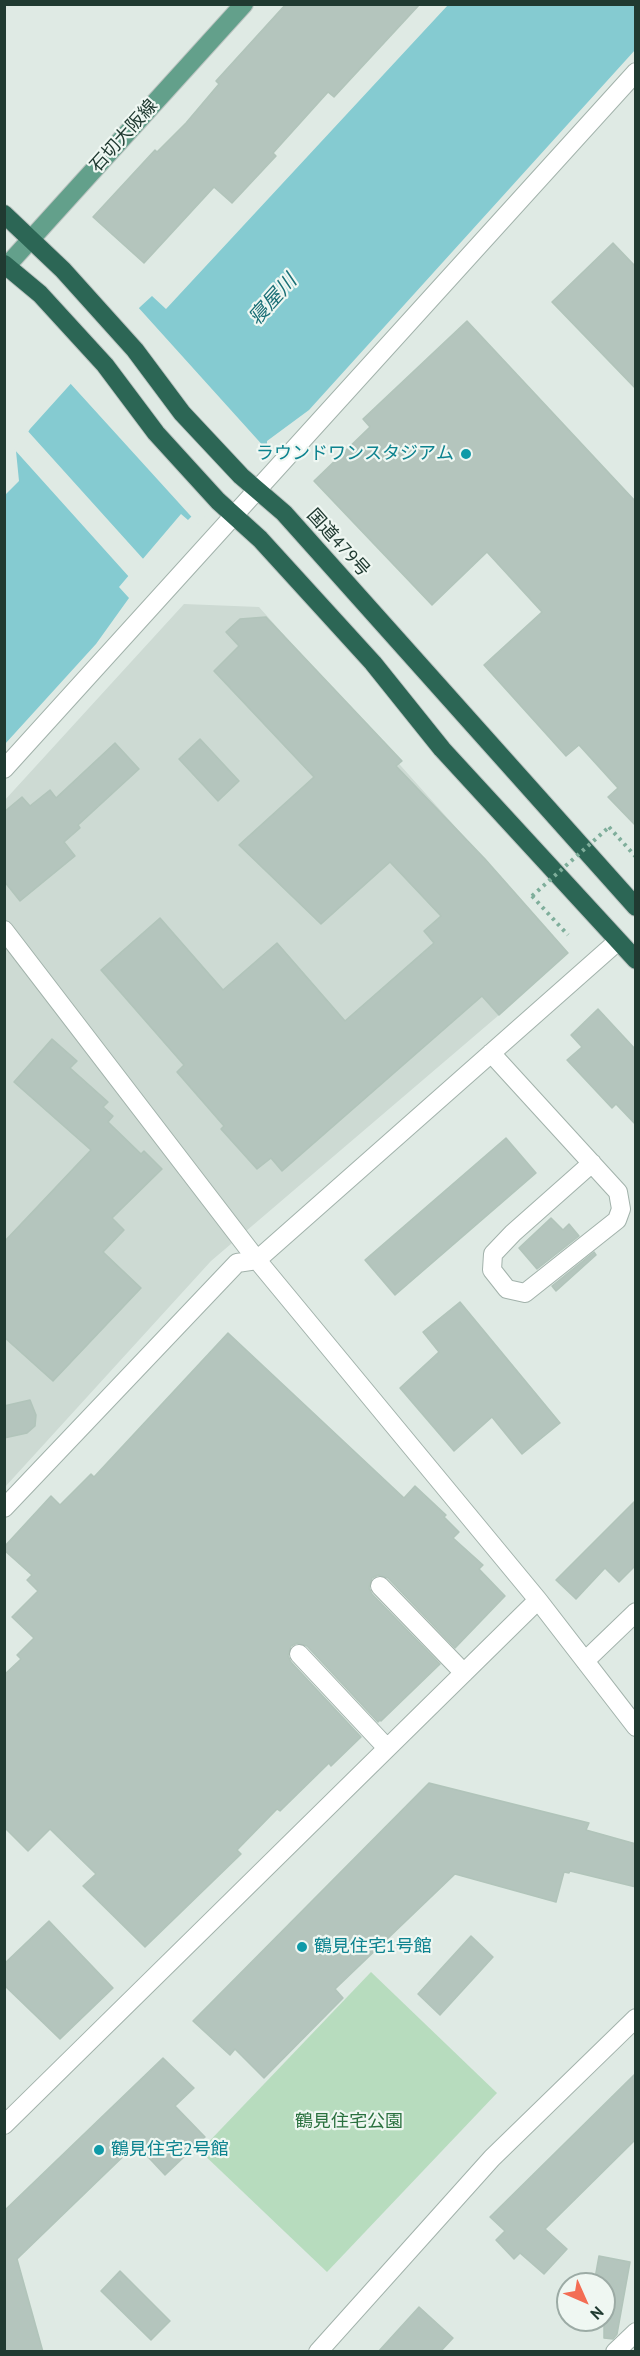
<!DOCTYPE html>
<meta charset="utf-8">
<style>
body{margin:0}
#map{position:relative;width:640px;height:2356px;overflow:hidden;background:#dfeae4;font-family:"PT Sans",sans-serif}
canvas{display:block}
.frame{position:absolute;inset:0;border:6px solid #203a31;pointer-events:none}
.north{position:absolute;left:556px;top:2272px;width:60px;height:60px;box-sizing:border-box;background:#eff7f2;border:2px solid #9caba5;border-radius:50%;rotate:135deg;font-size:16px;font-weight:700;line-height:24px;text-align:center;color:#203a31}
.north::after{content:'';display:block;margin:auto;width:21px;height:27px;background:#f36d54;clip-path:polygon(50% 0,100% 100%,50% 72%,0 100%)}
</style>
<div id="map">
<canvas width="640" height="2356"></canvas>
<div class="frame"></div>
<div class="north">N</div>
</div>
<script>
const ctx = document.querySelector('canvas').getContext('2d');
ctx.lineJoin = 'round';
function fillPath(path, color) {
  ctx.fillStyle = color;
  ctx.fill(path, 'evenodd');
}
function stroke(path, color, width, dash) {
  ctx.strokeStyle = color;
  ctx.lineWidth = width;
  ctx.lineCap = dash ? 'butt' : 'round';
  ctx.setLineDash(dash || []);
  ctx.stroke(path);
}
function drawText(font, color, halo, rows, align = 'center') {
  ctx.font = font + ' "PT Sans","Noto Sans JP",sans-serif';
  ctx.lineWidth = 4.5;
  ctx.setLineDash([]);
  ctx.textBaseline = 'middle';
  ctx.strokeStyle = halo;
  ctx.fillStyle = color;
  for (const [text, x, y, turn = 0] of rows) {
    ctx.save();
    ctx.translate(x, y);
    ctx.rotate((+turn || 0) * Math.PI / 180);
    ctx.textAlign = isNaN(turn) ? turn : align;
    if (halo) ctx.strokeText(text, 0, 0);
    ctx.fillText(text, 0, 0);
    ctx.restore();
  }
}
fillPath(new Path2D(`
 M 184,604 L 259,607 L 568,953 L 499,1015 L 211,1261 L 5,1487 L 4,801 Z`), '#cddad3');
fillPath(new Path2D(`
 M 371,1972 L 497,2093 L 327,2272 L 200,2151 Z`), '#b7dcbe');
fillPath(new Path2D(`
 M 448,5 L 635,5 L 635,50 L 309,410 L 267,441 L 267,446 L 198,521 L 192,516 L 188,520 L 181,514 L 119,587 L 129,598 L 96,644 L 5,744 L 4,496 L 19,481 L 16,451 L 30,429 L 140,307 L 152,296 L 166,309 Z`), '#85cbd1');
fillPath(new Path2D(`
 M 137,306 L 266,449 L 198,524 L 69,382 Z
 M 26,429 L 145,561 L 130,578 L 14,449 Z`), '#dfeae4');
const building = new Path2D(`
 M 286,4 L 420,4 L 334,97 L 328,92 L 273,153 L 276,156 L 232,203 L 214,187 L 144,263 L 93,217 L 155,150 L 157,152 L 186,123 L 219,84 L 216,81 Z
 M 613,243 L 636,267 L 636,389 L 552,302 Z
 M 467,321 L 636,502 L 636,826 L 608,797 L 618,788 L 579,745 L 566,756 L 484,665 L 542,612 L 487,552 L 432,605 L 314,481 L 370,427 L 363,419 Z
 M 266,617 L 402,761 L 396,766 L 485,859 L 568,953 L 499,1015 L 482,996 L 282,1171 L 271,1158 L 257,1169 L 221,1129 L 224,1126 L 177,1072 L 184,1065 L 101,970 L 160,918 L 223,990 L 277,943 L 345,1021 L 434,943 L 424,931 L 441,916 L 390,862 L 321,924 L 239,845 L 314,777 L 214,671 L 239,646 L 226,632 L 240,619 Z
 M 200,739 L 239,781 L 218,801 L 179,759 Z
 M 115,743 L 139,769 L 78,825 L 80,828 L 64,842 L 75,856 L 20,901 L 4,881 L 4,812 L 22,797 L 30,806 L 50,790 L 56,798 Z
 M 598,1009 L 636,1050 L 636,1125 L 616,1104 L 612,1108 L 567,1060 L 582,1047 L 571,1035 Z
 M 52,1039 L 77,1061 L 70,1068 L 108,1102 L 103,1107 L 113,1116 L 108,1122 L 141,1154 L 144,1151 L 162,1169 L 112,1218 L 124,1230 L 103,1252 L 141,1288 L 53,1381 L 4,1337 L 4,1242 L 91,1150 L 14,1082 Z
 M 506,1138 L 536,1173 L 395,1295 L 365,1260 Z
 M 551,1218 L 563,1230 L 569,1224 L 579,1236 L 537,1269 L 519,1248 Z
 M 594,1252 L 596,1255 L 556,1291 L 552,1286 Z
 M 460,1302 L 560,1423 L 522,1454 L 492,1417 L 454,1451 L 400,1388 L 439,1352 L 423,1332 Z
 M 228,1333 L 404,1498 L 415,1486 L 446,1515 L 444,1517 L 459,1532 L 453,1538 L 483,1565 L 479,1569 L 505,1596 L 455,1648 L 388,1578 L 378,1575 L 372,1578 L 369,1588 L 372,1594 L 440,1664 L 381,1721 L 380,1720 L 378,1722 L 307,1646 L 297,1643 L 291,1646 L 288,1656 L 291,1662 L 361,1737 L 331,1766 L 329,1763 L 280,1811 L 277,1809 L 237,1850 L 241,1854 L 145,1947 L 83,1886 L 96,1874 L 50,1829 L 28,1851 L 4,1827 L 4,1675 L 21,1659 L 17,1655 L 34,1638 L 12,1617 L 38,1591 L 27,1580 L 32,1575 L 4,1550 L 4,1547 L 51,1496 L 60,1505 L 91,1474 L 94,1477 Z
 M 30,1400 L 36,1415 L 35,1426 L 27,1433 L 4,1438 L 4,1406 Z
 M 636,1500 L 636,1565 L 619,1582 L 605,1568 L 576,1599 L 556,1580 Z
 M 429,1783 L 589,1823 L 586,1830 L 636,1844 L 636,1887 L 570,1871 L 569,1873 L 564,1872 L 556,1902 L 455,1874 L 335,1989 L 343,1998 L 264,2078 L 235,2049 L 230,2055 L 193,2021 Z
 M 49,1921 L 113,1988 L 60,2039 L 4,1985 L 4,1964 Z
 M 471,1936 L 493,1957 L 440,2015 L 418,1994 Z
 M 163,2058 L 194,2088 L 175,2106 L 205,2137 L 165,2175 L 136,2144 L 17,2259 L 43,2352 L 4,2352 L 4,2211 Z
 M 636,2073 L 636,2139 L 545,2229 L 567,2249 L 544,2274 L 520,2253 L 514,2259 L 496,2240 L 505,2231 L 490,2217 Z
 M 599,2256 L 630,2262 L 617,2334 L 613,2339 L 604,2338 L 604,2284 L 594,2284 Z
 M 120,2271 L 170,2321 L 151,2340 L 101,2291 Z
 M 419,2307 L 453,2338 L 440,2352 L 378,2352 Z`);
fillPath(building, '#b4c5bd');
stroke(building, '#b1c4ba', 1.5);
const minor = new Path2D(`
 M 4,769 L 636,72
 M 4,930 L 257,1260 L 538,1600 L 636,1727
 M 491,1053 L 618,1192 L 621,1209 L 617,1220 L 525,1293 L 507,1289 L 492,1270 L 493,1254 L 513,1233 L 592,1163
 M 4,1508 L 237,1263 L 257,1260 L 618,941
 M 380,1586 L 464,1673
 M 299,1654 L 387,1748
 M 585,1661 L 636,1612
 M 4,2125 L 538,1600
 M 318,2352 L 492,2158 L 636,2018
 M 615,2352 L 636,2332`);
const major = new Path2D(`
 M 4,269 L 244,4`);
const highway = new Path2D(`
 M 4,214 L 63,270 L 135,350 L 182,413 L 241,476 L 284,513 L 636,907
 M 4,264 L 40,294 L 105,365 L 156,433 L 218,501 L 260,539 L 373,663 L 442,749 L 636,960`);
stroke(minor, '#a2b2ab', 20);
stroke(major, '#bcc4c1', 20);
stroke(highway, '#bcc4c1', 20);
stroke(new Path2D(`
 M 609,827 L 636,857
 M 532,896 L 568,935`), '#7fae9b', 4, [3, 4.5]);
stroke(minor, '#fff', 18);
stroke(major, '#63a08b', 18);
stroke(highway, '#2c6655', 18);
stroke(new Path2D(`
 M 532,896 L 609,827`), '#7fae9b', 4, [3, 4.5]);
for (const [x, y, r, color] of [
 [466,454,6,"#0f9aa8"],
 [302,1947,6,"#0f9aa8"],
 [99,2150,6,"#0f9aa8"]
]) {
  const dot = new Path2D();
  dot.arc(x, y, r, 0, 2 * Math.PI);
  ctx.fillStyle = color;
  ctx.fill(dot);
  stroke(dot, '#eff7f2', 2);
}
drawText('18px', '#203a31', '#eff7f2', [
 ["石切大阪線",124,136,-48],
 ["国道479号",338,543,48]
]);
drawText('18px', '#0d838f', '#eff7f2', [
 ["ラウンドワンスタジアム",454,454,"right"],
 ["鶴見住宅1号館",314,1947],
 ["鶴見住宅2号館",111,2150]
], 'left');
drawText('18px', '#2a713f', '#eff7f2', [
 ["鶴見住宅公園",349,2122]
]);
drawText('italic 20px', '#1a6f76', '#eff7f2', [
 ["寝屋川",273,300,-48]
]);
</script>
